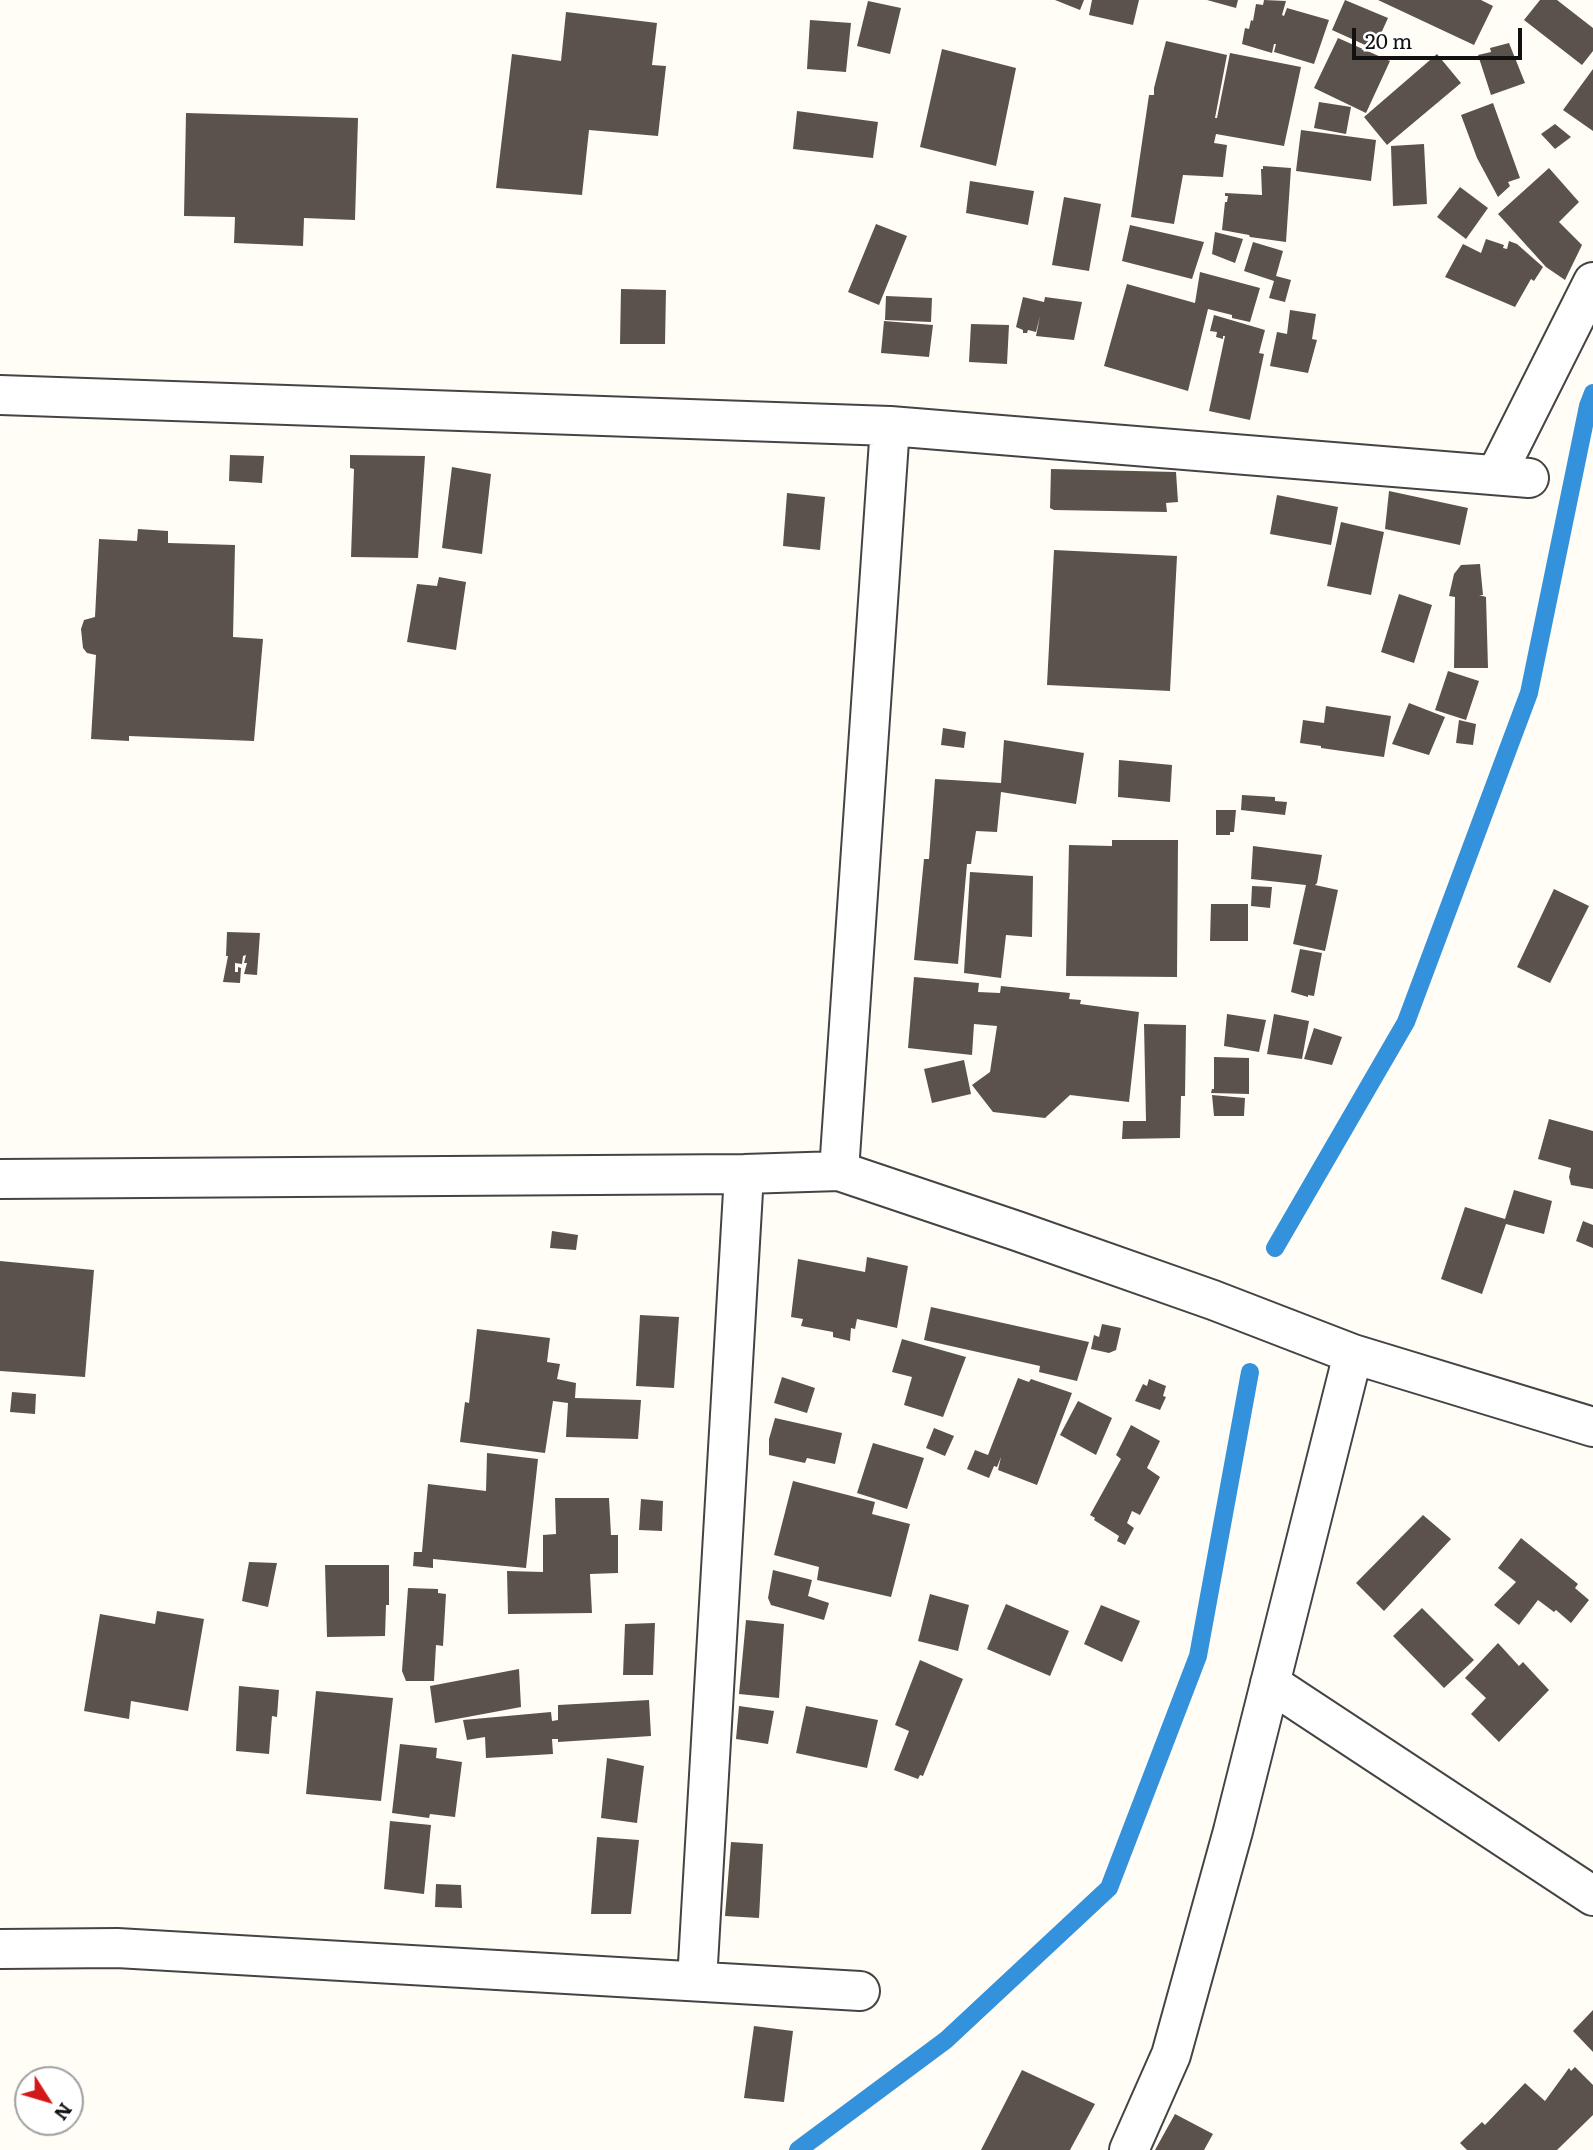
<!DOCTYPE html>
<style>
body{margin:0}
#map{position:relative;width:1593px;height:2150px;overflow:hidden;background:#fffdf5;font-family:Literata,serif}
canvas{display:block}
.north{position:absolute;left:14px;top:2066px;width:70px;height:70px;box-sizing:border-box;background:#fff;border:2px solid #a0a0a0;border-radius:50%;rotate:127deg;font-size:19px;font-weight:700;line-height:28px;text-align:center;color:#111}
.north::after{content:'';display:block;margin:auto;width:24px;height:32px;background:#d1191b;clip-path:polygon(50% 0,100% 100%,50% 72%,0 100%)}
.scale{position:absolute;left:1352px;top:28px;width:170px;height:32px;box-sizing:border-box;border:4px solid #111;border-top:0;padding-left:9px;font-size:21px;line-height:24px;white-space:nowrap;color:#111;-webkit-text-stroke:5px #fff;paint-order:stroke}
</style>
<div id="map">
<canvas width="1593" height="2150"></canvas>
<div class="north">N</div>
<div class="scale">20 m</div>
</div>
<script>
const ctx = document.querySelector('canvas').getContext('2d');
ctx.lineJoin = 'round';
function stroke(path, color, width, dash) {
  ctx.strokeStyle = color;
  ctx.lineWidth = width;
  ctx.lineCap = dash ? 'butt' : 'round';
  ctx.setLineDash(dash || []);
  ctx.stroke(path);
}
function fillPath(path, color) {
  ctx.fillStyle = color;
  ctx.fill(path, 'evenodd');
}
stroke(new Path2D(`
 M 1275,1248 L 1406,1022 L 1529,693 L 1588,406 L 1593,393
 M 798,2150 L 946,2040 L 1109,1888 L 1198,1656 L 1250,1372`), '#3392db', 18);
fillPath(new Path2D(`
 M 1055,0 L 1084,0 L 1080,10 Z
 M 1092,0 L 1139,0 L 1133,25 L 1089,15 Z
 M 1207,0 L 1238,0 L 1236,8 Z
 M 1264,0 L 1286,1 L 1282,15 L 1284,16 L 1287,8 L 1329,20 L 1314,64 L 1274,52 L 1276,44 L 1274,44 L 1272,53 L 1242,44 L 1245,28 L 1249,29 L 1251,20 L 1253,21 L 1256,4 L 1263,5 Z
 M 1345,0 L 1388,18 L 1374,49 L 1332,30 Z
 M 1378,0 L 1481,0 L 1493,6 L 1474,45 Z
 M 1540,0 L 1557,0 L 1593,28 L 1593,51 L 1582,65 L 1524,20 Z
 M 868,1 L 901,8 L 890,54 L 857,46 Z
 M 566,12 L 657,23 L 652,65 L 666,66 L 658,136 L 589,130 L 582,195 L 496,188 L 512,54 L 561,61 Z
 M 810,20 L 851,23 L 846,72 L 807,69 Z
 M 1338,38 L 1390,61 L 1366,113 L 1314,88 Z
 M 1166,41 L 1227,55 L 1215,118 L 1217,118 L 1230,53 L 1301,67 L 1284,146 L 1216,134 L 1214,143 L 1227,145 L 1223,177 L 1183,175 L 1174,224 L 1131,217 L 1149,95 L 1154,95 L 1154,88 Z
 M 1509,43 L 1525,83 L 1491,95 L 1478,55 L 1491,52 L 1490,48 Z
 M 942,49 L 1016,68 L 996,166 L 920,147 Z
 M 1437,54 L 1461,83 L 1387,145 L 1364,117 Z
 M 1593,69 L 1593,131 L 1563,110 Z
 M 1319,102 L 1351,107 L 1346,134 L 1314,128 Z
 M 1493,103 L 1520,178 L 1508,182 L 1510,186 L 1498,197 L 1477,158 L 1461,115 Z
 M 797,111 L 878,122 L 873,158 L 793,149 Z
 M 186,113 L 358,118 L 355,220 L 304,218 L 303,246 L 234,243 L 235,217 L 184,216 Z
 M 1555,124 L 1571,137 L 1555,149 L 1541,134 Z
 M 1301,130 L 1376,140 L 1371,181 L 1296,171 Z
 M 1424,144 L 1427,204 L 1393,206 L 1391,146 Z
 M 1263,166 L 1291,168 L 1286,242 L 1250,237 L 1249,235 L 1222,230 L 1225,202 L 1227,202 L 1228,196 L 1225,196 L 1225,193 L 1262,195 L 1261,169 L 1263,169 Z
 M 1549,168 L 1579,202 L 1559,222 L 1582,245 L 1565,280 L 1546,267 L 1498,214 Z
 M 970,181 L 1034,191 L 1028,225 L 966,213 Z
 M 1460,187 L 1488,208 L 1466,239 L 1437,217 Z
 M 1064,197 L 1101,204 L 1089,271 L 1052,265 Z
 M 876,224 L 907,236 L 879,305 L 848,292 Z
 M 1130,225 L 1204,242 L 1192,279 L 1122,261 Z
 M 1215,232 L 1243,239 L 1235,263 L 1212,254 Z
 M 1486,239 L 1504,245 L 1503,248 L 1507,249 L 1509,241 L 1517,244 L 1543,267 L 1534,281 L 1531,279 L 1515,307 L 1445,277 L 1463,244 L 1481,253 Z
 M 1253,242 L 1283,251 L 1276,276 L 1291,280 L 1285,302 L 1269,298 L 1274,281 L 1244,271 Z
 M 1200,272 L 1260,288 L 1250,322 L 1232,318 L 1232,315 L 1208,309 L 1188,391 L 1104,366 L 1127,284 L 1195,303 Z
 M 621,289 L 666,290 L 665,344 L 620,344 Z
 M 886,296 L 932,298 L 931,322 L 885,320 Z
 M 1023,297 L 1044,302 L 1045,297 L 1082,302 L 1074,340 L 1036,336 L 1040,316 L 1036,332 L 1028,330 L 1027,333 L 1023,333 L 1023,330 L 1016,327 Z
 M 1290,310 L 1316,314 L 1312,339 L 1317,340 L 1308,373 L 1270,366 L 1277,332 L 1287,334 Z
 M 1214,315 L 1265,330 L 1259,353 L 1264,354 L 1250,420 L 1209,411 L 1225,336 L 1223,336 L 1223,339 L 1216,337 L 1217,332 L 1210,331 Z
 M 884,321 L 933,325 L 929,357 L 881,353 Z
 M 971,324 L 1009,325 L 1007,364 L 969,362 Z
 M 230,455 L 264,456 L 262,483 L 229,481 Z
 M 350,455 L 425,456 L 418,558 L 351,557 L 354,469 L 350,468 Z
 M 452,467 L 491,474 L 482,554 L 442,548 Z
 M 1051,469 L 1176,472 L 1178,502 L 1166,503 L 1167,512 L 1054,510 L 1050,508 Z
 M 1389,491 L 1468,508 L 1460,545 L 1385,529 Z
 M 787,493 L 825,497 L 820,550 L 783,546 Z
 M 1277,495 L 1338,507 L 1331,545 L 1270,534 Z
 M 1341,522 L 1384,532 L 1371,595 L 1327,586 Z
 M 138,529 L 168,531 L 168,543 L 235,545 L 233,637 L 263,639 L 254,741 L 129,736 L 129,741 L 91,739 L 96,655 L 87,653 L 83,648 L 81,629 L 84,620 L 95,617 L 99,539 L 137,541 Z
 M 1054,550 L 1177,556 L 1170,691 L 1047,685 Z
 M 1480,564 L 1483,595 L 1479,595 L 1486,597 L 1488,668 L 1454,668 L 1455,597 L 1449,596 L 1454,574 L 1461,565 Z
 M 439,577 L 466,582 L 456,650 L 407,642 L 417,584 L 437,586 Z
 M 1399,594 L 1432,605 L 1414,663 L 1381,652 Z
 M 1448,671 L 1479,681 L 1466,720 L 1435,710 Z
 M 1409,703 L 1445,717 L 1429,755 L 1392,744 Z
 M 1326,706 L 1391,716 L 1384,757 L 1321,748 L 1321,746 L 1300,743 L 1303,720 L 1324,723 Z
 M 1459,720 L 1476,724 L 1473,745 L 1456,743 Z
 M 943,728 L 966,732 L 964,748 L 941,745 Z
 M 1004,740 L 1084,753 L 1076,804 L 1001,792 L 997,832 L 976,831 L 971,864 L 967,864 L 958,964 L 914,960 L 924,859 L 929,859 L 935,779 L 1001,783 Z
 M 1119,760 L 1172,765 L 1170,802 L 1118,797 Z
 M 1242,795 L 1275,797 L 1275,801 L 1287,802 L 1285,815 L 1241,810 Z
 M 1216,810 L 1236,810 L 1234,832 L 1230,832 L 1230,835 L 1216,835 Z
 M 1112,840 L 1178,840 L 1177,977 L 1066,976 L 1069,845 L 1112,846 Z
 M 1253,846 L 1322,855 L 1317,883 L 1315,885 L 1338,890 L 1325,951 L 1293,944 L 1306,885 L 1251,879 Z
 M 970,872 L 1033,876 L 1032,937 L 1006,935 L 1001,978 L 964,973 Z
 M 1252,886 L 1272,887 L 1270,908 L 1251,906 Z
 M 1554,889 L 1589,906 L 1550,983 L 1517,967 Z
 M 1211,904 L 1248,904 L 1248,941 L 1210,941 Z
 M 227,932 L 260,933 L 257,975 L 244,974 L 247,963 L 244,963 L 246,955 L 243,956 L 242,964 L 235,963 L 235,972 L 238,972 L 238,967 L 241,968 L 240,983 L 223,982 L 228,956 L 226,956 Z
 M 1300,949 L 1322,953 L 1314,996 L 1308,995 L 1308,997 L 1291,992 Z
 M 914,977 L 979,983 L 978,992 L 1000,993 L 1001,986 L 1070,993 L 1069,999 L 1081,1000 L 1080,1004 L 1139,1012 L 1129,1102 L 1070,1095 L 1045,1118 L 993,1112 L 972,1085 L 990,1072 L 997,1026 L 974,1024 L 972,1055 L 908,1048 Z
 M 1227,1014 L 1266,1020 L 1259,1052 L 1224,1046 Z
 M 1274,1014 L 1309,1021 L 1302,1059 L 1267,1054 Z
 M 1144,1024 L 1186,1025 L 1185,1096 L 1181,1096 L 1180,1138 L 1122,1139 L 1123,1121 L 1146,1121 Z
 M 1314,1028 L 1342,1037 L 1332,1065 L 1304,1059 Z
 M 1214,1057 L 1249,1058 L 1249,1094 L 1211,1093 L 1212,1089 L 1214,1089 Z
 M 964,1060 L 971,1094 L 932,1103 L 924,1069 Z
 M 1212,1095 L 1245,1098 L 1244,1116 L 1214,1116 Z
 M 1549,1119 L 1593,1131 L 1593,1189 L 1571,1185 L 1569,1177 L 1571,1168 L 1538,1159 Z
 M 1514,1190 L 1552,1201 L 1544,1234 L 1506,1224 L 1482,1294 L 1441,1279 L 1465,1207 L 1505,1219 Z
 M 1583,1221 L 1593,1225 L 1593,1248 L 1576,1241 Z
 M 552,1231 L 578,1235 L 576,1250 L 550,1248 Z
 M 867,1257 L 908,1266 L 897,1328 L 857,1319 L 855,1329 L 851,1328 L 850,1341 L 833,1337 L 833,1332 L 801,1326 L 803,1319 L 791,1317 L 798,1259 L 865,1272 Z
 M 0,1261 L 94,1270 L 85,1377 L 0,1371 Z
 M 931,1307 L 1089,1342 L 1077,1381 L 1039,1372 L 1040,1366 L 924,1340 Z
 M 640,1315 L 679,1317 L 674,1388 L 636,1386 Z
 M 1102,1324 L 1121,1328 L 1116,1350 L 1109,1353 L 1091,1349 L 1094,1335 L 1099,1337 Z
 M 477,1329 L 550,1338 L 547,1362 L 560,1364 L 557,1379 L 576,1383 L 575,1398 L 641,1400 L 638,1439 L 566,1437 L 568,1403 L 553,1401 L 545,1453 L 460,1442 L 465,1402 L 469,1403 Z
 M 902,1339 L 966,1357 L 943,1417 L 904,1405 L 912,1377 L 892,1372 Z
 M 782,1377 L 815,1388 L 807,1413 L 774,1403 Z
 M 1018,1378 L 1029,1382 L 1031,1379 L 1072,1393 L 1037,1485 L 998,1470 L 1001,1457 L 997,1467 L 994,1466 L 989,1478 L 967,1469 L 975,1450 L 988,1455 Z
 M 1149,1379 L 1166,1386 L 1163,1396 L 1166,1397 L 1160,1410 L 1135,1401 L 1143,1384 L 1147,1386 Z
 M 12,1392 L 36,1394 L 35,1414 L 10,1412 Z
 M 1078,1401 L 1112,1418 L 1096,1455 L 1060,1435 Z
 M 775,1418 L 842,1433 L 835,1464 L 807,1458 L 805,1463 L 769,1455 L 769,1439 Z
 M 1131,1425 L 1160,1441 L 1147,1468 L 1160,1477 L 1140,1515 L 1132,1511 L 1127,1523 L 1134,1528 L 1125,1545 L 1117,1541 L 1119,1536 L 1094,1520 L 1095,1518 L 1090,1515 L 1121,1459 L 1116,1455 Z
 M 934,1428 L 954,1436 L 945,1456 L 926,1448 Z
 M 873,1443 L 924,1458 L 907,1509 L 857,1493 Z
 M 487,1453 L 538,1459 L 526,1568 L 433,1559 L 433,1568 L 413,1566 L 414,1552 L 422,1552 L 428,1484 L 486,1491 Z
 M 793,1481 L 875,1502 L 872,1514 L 910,1524 L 891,1597 L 817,1580 L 819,1567 L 774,1555 Z
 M 555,1498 L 609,1498 L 611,1535 L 618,1535 L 618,1573 L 590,1574 L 592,1613 L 508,1614 L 507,1571 L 543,1572 L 543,1535 L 556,1534 Z
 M 641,1499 L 663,1501 L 662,1531 L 639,1530 Z
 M 1423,1515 L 1451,1539 L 1384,1611 L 1356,1583 Z
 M 1521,1538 L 1578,1584 L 1575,1588 L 1589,1600 L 1571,1623 L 1556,1610 L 1554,1612 L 1538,1600 L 1519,1625 L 1494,1605 L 1516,1582 L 1498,1568 Z
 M 249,1562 L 277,1563 L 268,1607 L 242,1601 Z
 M 325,1565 L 389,1565 L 389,1605 L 386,1605 L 385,1636 L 327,1637 Z
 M 773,1570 L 812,1580 L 808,1596 L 829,1603 L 824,1620 L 771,1605 L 768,1598 Z
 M 408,1588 L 438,1589 L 438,1593 L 446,1594 L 443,1646 L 436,1645 L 434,1681 L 406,1681 L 402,1671 Z
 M 930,1594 L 969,1605 L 958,1651 L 918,1641 Z
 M 1006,1604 L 1069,1631 L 1050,1676 L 987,1649 Z
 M 1101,1605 L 1140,1621 L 1122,1662 L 1084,1644 Z
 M 1422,1608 L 1474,1660 L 1444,1688 L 1393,1636 Z
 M 157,1611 L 204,1619 L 188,1711 L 131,1701 L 129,1719 L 84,1711 L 100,1614 L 155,1624 Z
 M 746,1620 L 784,1624 L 779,1698 L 739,1694 Z
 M 655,1623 L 653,1675 L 623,1675 L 625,1624 Z
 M 1498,1643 L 1519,1666 L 1523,1662 L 1549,1690 L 1499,1742 L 1471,1714 L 1486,1698 L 1465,1678 Z
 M 920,1660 L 963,1679 L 923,1776 L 920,1775 L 918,1779 L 894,1770 L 909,1731 L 895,1725 Z
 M 519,1669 L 521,1707 L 435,1723 L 430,1686 Z
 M 239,1686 L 279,1690 L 277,1717 L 272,1716 L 269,1754 L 236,1751 Z
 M 316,1691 L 393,1698 L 381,1801 L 306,1794 Z
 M 649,1700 L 651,1736 L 558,1742 L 558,1739 L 552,1739 L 553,1754 L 486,1758 L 485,1737 L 467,1740 L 463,1720 L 551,1712 L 552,1721 L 558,1720 L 558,1705 Z
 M 739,1706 L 774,1711 L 768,1744 L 736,1739 Z
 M 806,1706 L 878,1720 L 867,1768 L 796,1753 Z
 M 400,1744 L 437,1748 L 436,1758 L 462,1762 L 455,1817 L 430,1814 L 429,1818 L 392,1813 Z
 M 607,1758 L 644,1766 L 637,1823 L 601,1818 Z
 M 390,1821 L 431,1825 L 424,1894 L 384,1889 Z
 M 597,1837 L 639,1840 L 631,1914 L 591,1914 Z
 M 731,1842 L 763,1844 L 759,1918 L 725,1916 Z
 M 436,1884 L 461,1885 L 462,1908 L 435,1907 Z
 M 1593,2010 L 1593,2052 L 1573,2031 Z
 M 754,2026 L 793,2031 L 784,2102 L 744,2098 Z
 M 1575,2067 L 1593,2085 L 1593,2115 L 1557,2150 L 1467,2150 L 1460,2143 L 1482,2122 L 1485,2125 L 1525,2083 L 1545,2101 L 1569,2068 L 1571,2071 Z
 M 1022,2070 L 1095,2104 L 1070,2150 L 981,2150 Z
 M 1175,2114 L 1213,2134 L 1204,2150 L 1155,2150 Z`), '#5b524c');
const street = new Path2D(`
 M 0,395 L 890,426 L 1529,478
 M 1496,475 L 1593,282
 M 839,1171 L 890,426
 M 0,1179 L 744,1174 L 839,1171 L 1017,1231 L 1213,1300 L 1353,1354 L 1593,1427
 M 1270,1683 L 1593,1896
 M 0,1949 L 117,1948 L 860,1991
 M 697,1981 L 744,1174
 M 1129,2150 L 1171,2055 L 1233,1831 L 1353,1354`);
stroke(street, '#444', 42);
stroke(street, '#fff', 38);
</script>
